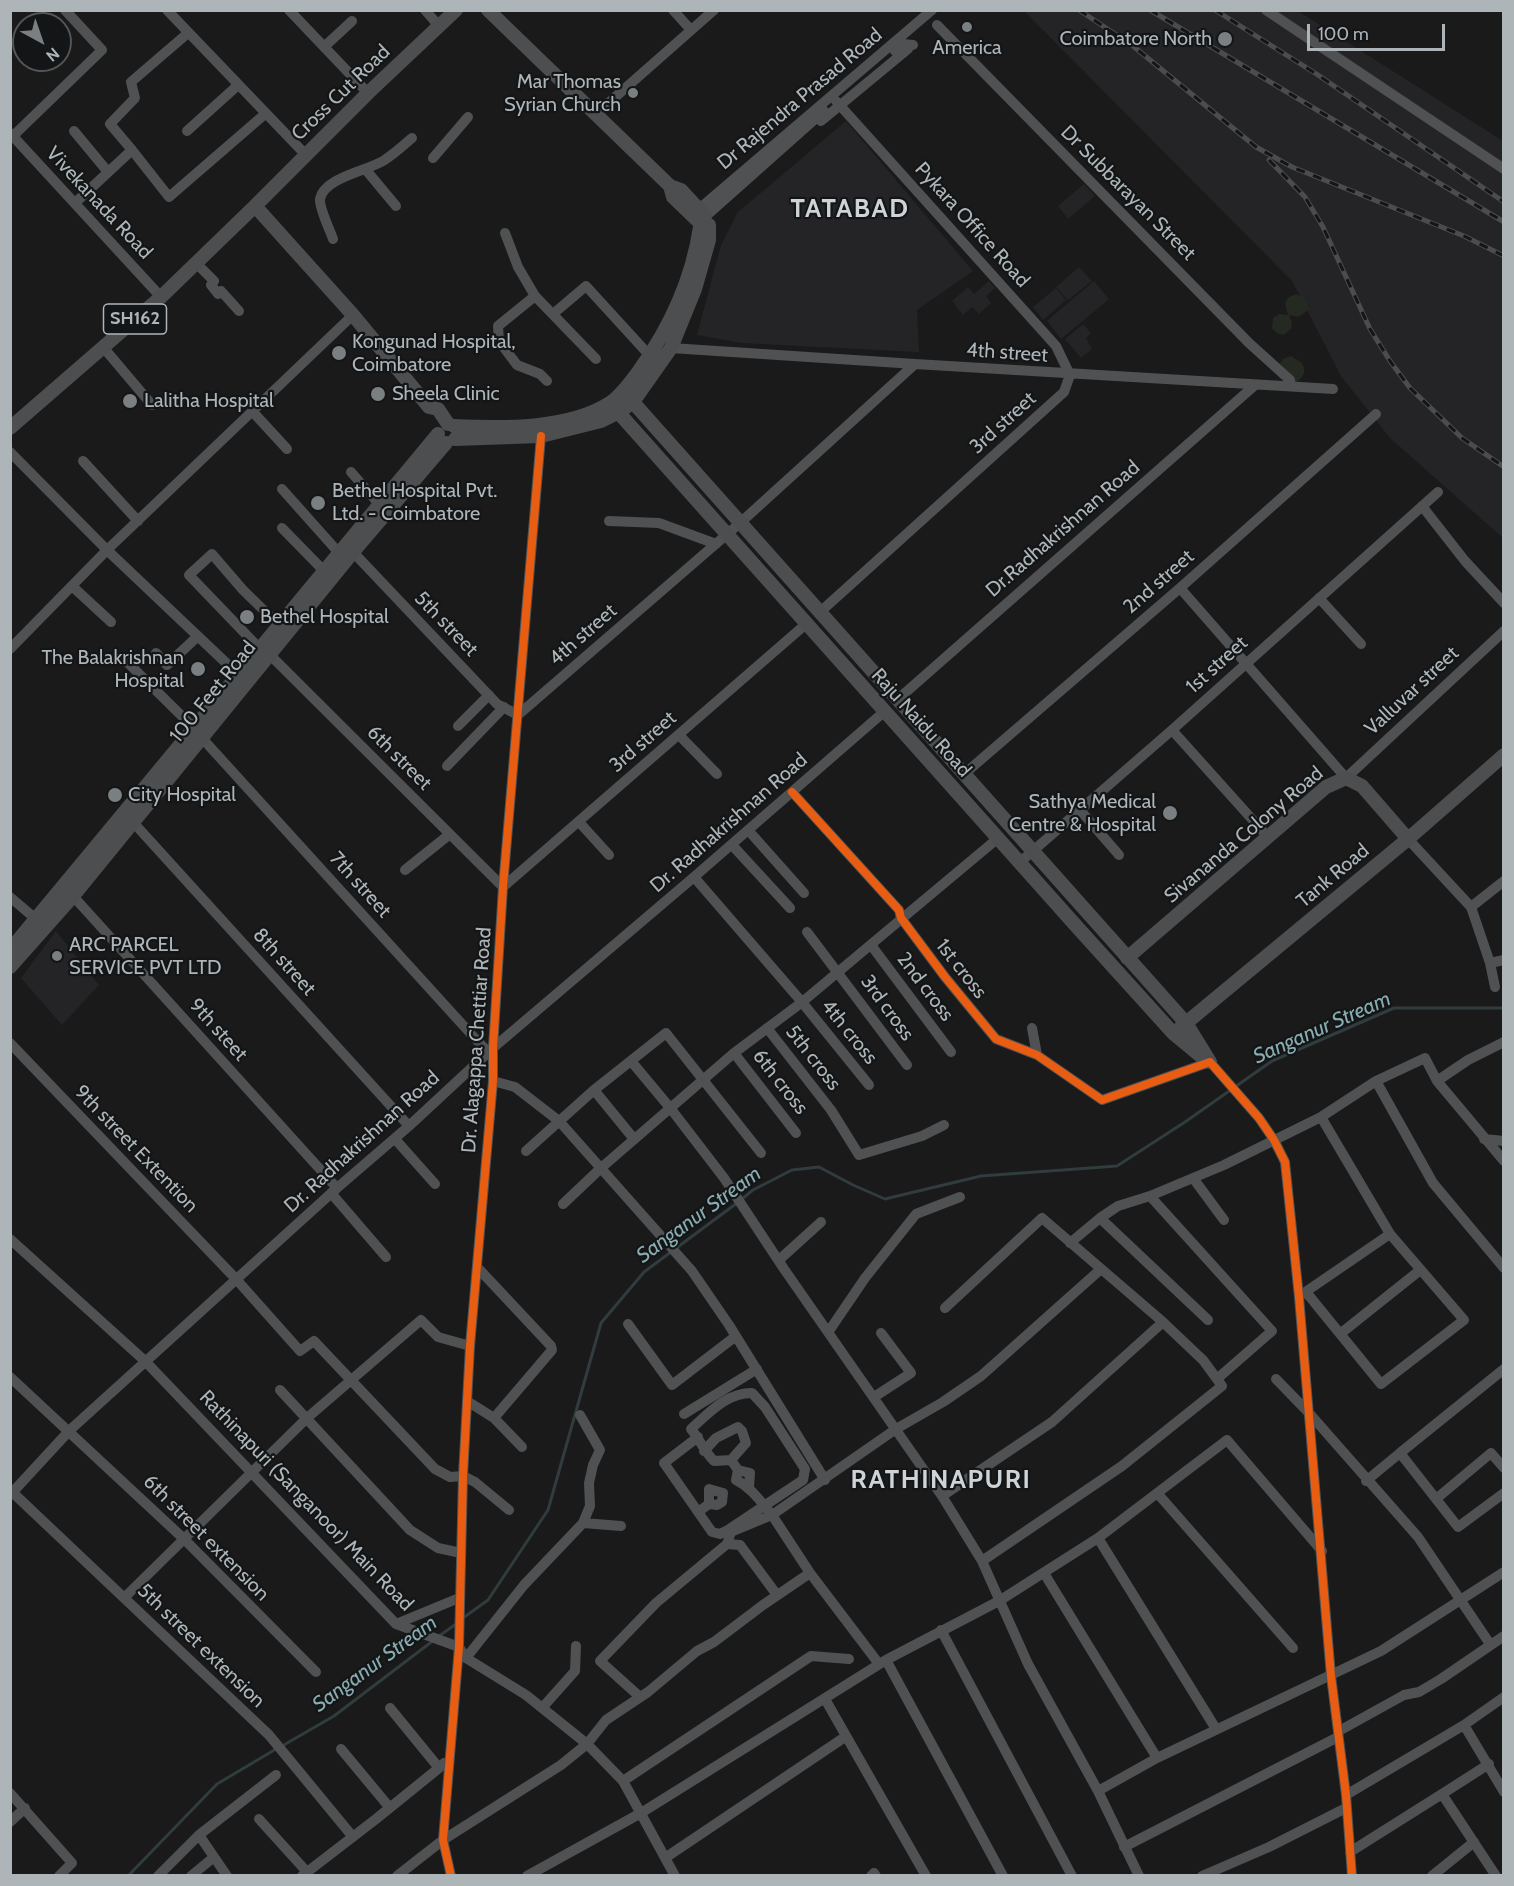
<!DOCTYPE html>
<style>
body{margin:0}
#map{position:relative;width:1514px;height:1886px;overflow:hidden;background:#1a1a1a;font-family:Cabin,sans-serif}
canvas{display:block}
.frame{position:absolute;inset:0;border:12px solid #adb5b9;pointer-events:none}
.north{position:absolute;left:12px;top:12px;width:60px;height:60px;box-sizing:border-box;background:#141516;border:2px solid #515557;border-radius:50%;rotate:140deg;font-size:16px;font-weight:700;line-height:24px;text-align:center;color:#adb5b9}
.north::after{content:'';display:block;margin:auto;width:21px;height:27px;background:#7a7f81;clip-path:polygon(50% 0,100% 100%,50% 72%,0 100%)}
.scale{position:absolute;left:1307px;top:24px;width:138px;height:27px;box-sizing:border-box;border:3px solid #adb5b9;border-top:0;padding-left:8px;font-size:18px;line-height:21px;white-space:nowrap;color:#adb5b9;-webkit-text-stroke:4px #141516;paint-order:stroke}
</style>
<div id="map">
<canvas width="1514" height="1886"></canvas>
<div class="frame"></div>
<div class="north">N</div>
<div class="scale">100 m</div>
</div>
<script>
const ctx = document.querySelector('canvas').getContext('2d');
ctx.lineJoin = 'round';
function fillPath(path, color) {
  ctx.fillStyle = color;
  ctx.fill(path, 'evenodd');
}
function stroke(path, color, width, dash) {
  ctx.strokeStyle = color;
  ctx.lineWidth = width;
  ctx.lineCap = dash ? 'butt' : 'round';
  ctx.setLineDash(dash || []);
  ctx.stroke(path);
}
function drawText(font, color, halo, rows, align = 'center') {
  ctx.font = font + ' Cabin,sans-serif';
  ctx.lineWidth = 4.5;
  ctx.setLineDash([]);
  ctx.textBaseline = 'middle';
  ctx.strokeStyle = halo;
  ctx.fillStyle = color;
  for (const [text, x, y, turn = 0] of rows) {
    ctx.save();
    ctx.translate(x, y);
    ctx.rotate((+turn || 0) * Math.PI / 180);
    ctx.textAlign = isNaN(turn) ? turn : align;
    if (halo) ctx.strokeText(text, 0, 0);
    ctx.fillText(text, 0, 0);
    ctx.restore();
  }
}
fillPath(new Path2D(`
 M 1024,11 L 1298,11 L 1503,141 L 1503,538 L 1390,438 L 1341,376 L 1292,281 Z
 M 846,121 L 973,271 L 917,310 L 919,352 L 742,343 L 697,335 L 721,245 L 738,212 Z
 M 1084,184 L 1095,196 L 1068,219 L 1058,206 Z
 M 1079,267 L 1092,281 L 1068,300 L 1056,287 Z
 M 989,281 L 995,288 L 986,296 L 991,303 L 979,314 L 972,307 L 963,315 L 952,301 L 968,287 L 974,294 Z
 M 1094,281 L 1109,299 L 1061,339 L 1047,321 Z
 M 1056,288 L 1066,300 L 1043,320 L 1033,307 Z
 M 1083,324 L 1091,333 L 1086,338 L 1092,349 L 1081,358 L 1065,339 Z
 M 56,931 L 99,985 L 62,1025 L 21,978 Z`), '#242426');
fillPath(new Path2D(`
 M 1296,294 L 1306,299 L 1308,310 L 1299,317 L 1289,315 L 1292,322 L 1291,329 L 1283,335 L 1277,333 L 1272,328 L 1273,318 L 1279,314 L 1288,315 L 1285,303 L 1289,297 Z
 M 1291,356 L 1302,363 C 1307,372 1303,380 1293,383 L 1278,366 L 1283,359 Z`), '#242922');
stroke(new Path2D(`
 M 742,1199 L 753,1190 L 792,1170 L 819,1167 L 853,1185 L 885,1199 L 981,1176 L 1117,1166 L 1185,1122 L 1272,1061 L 1394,1008 L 1504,1008
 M 463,1618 L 488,1600 L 548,1510 L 601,1323 L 644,1272 L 737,1203
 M 439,1636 L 456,1624
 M 282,1746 L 334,1716 L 434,1640
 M 128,1876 L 217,1784 L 276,1749`), '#303c3d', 3);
stroke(new Path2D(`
 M 167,10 L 305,154
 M 289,10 L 368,93
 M 425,10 L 439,26
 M 673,10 L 691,30
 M 1266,10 L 1504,169
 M 937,25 L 1249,343 L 1290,380 L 1291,386
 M 324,47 L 352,21
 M 895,51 L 903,44 L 913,45
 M 596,114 L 714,10
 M 821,121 L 908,49
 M 74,131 L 108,172
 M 187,131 L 237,86
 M 10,133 L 161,297
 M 13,136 L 102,50 L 65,10
 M 132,150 L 169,197 L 265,114
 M 433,158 L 468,117
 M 366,170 L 396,206
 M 75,203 L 132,150 L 110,124 L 135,98 L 131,82 L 188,33
 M 693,214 L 932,10
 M 706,216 L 824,111
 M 505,233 L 518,267 L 535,296 L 596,359
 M 333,239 C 330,230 319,208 320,199 C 324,178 366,171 383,161 C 393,155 403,146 412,138
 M 196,263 L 214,281 L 211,285 L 218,294 L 221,291 L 239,311
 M 535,296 L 498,326 L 499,341 L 517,365 L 540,374 L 547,381
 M 553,314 L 586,286 L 650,356
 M 103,347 L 152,405
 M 671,348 L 915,364
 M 252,411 L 287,449
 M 10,452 L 107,550 L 242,678
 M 83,461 L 138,521
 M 351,472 L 379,504
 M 282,489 L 339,553
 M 1422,506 L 1465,561 L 1504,603
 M 609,521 L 659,523 L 716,544
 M 282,528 L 324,571
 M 353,552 L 497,704 L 518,715 L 740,523 L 915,364 L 1333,389
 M 72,586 L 111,622
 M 1180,588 L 1346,778 L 1504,631
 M 1319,598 L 1361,644
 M 819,613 L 1064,392 L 1070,375 L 1056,346 L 836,101
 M 10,649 L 107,550 L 353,315
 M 260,649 L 189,575 L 212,554 L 243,590 L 280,626
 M 265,650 L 503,887 L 806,624
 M 156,653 L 167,665 L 198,636
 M 123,658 L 195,729
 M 897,700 L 1254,386
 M 458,726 L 489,695
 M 1172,730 L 1268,837
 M 679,735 L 717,774
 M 201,737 L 471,1034 L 488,1052 L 493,1049
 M 447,766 L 504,707
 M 963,775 L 1180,588 L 1376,414
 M 792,792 L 899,910 L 901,918 L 945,977 L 996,1039 L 1037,1055 L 1102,1100 L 1210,1062 L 1259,1118 L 1274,1140 L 1285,1162 L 1299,1297 L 1331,1676 L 1346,1795 L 1352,1876
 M 1080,810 L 1119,855
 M 132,821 L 409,1126
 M 579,822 L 609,855
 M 748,830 L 804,893
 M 1408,839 L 1471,907 L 1504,881
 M 732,845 L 790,908
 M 1019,863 L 1172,730 L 1438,492
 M 405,870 L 450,834
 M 694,877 L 801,1001 L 869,1085
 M 73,896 L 337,1188
 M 10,897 L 37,920
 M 1471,907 L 1490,963
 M 807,932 L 907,1065
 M 871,945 L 951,1052
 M 1495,987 L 1490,963 L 1504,960
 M 767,1028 L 831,1110 L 859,1155 L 922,1136 L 944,1125
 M 1032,1028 L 1037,1055
 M 10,1043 L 236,1279 L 300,1351 L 314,1341 L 435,1469 L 450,1477 L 463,1476 L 475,1482 L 509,1510
 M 734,1053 L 796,1133
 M 631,1061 L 671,1109 L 724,1178 L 784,1269 L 942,1496 L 982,1561 L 1028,1664 L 1098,1791 L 1139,1876
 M 493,1081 L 515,1087 L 559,1121 L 692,1271 L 729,1325 L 825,1480
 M 1376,1081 L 1433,1183 L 1504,1268
 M 1437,1081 L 1468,1060 L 1504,1042
 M 594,1090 L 634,1139
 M 395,1139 L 435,1184
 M 1484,1139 L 1504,1141
 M 526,1151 L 594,1090 L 666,1033 L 761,1153
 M 1193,1178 L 1224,1220
 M 331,1193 L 386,1257
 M 1150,1196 L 1272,1331 L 1218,1378
 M 563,1204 L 601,1168 L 734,1053 L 801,1003 L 997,839
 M 1100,1218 L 1208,1320
 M 10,1239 L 145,1361 L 396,1624 L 459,1647 L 466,1658 L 526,1695 L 587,1744 L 623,1781 L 675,1876
 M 1070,1243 L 1100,1218 L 1118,1206 L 1150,1196 L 1224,1165 L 1321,1117 L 1376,1081 L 1425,1058 L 1437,1081 L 1504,1161
 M 779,1260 L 821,1222
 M 477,1267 L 551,1346 L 552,1350 L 494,1418
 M 1306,1292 L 1381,1384 L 1464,1320 L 1390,1234 L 1321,1117
 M 1301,1295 L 1390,1234
 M 945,1308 L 1042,1218 L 1163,1322 L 1203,1360 L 1222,1386 L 1122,1466 L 982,1561
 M 628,1324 L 672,1385 L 736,1336
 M 829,1331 L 865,1278 L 916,1214 L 960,1197
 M 1340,1334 L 1419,1271
 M 1504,1369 L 1400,1453 L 1458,1527 L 1504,1493
 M 10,1377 L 184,1539 L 316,1672
 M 1276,1379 L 1309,1413 L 1418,1537 L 1490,1644
 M 280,1390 L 410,1530 L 438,1548 L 461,1553
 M 874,1397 L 911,1373 L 881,1333
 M 467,1401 L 494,1418 L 522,1447
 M 684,1414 L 757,1369
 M 704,1451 L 716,1438 L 738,1427 L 742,1431 L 746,1443 L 731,1460
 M 738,1470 L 750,1473 L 749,1487
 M 1366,1481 L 1400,1453
 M 10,1490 L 269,1735 L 353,1837
 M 1158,1494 L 1293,1648
 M 10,1495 L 70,1430 L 337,1188 L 409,1126 L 493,1048 L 694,877 L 885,711
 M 942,1496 L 1052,1422 L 1163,1322
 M 1436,1499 L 1491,1453 L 1504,1468
 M 698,1512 L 709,1504 L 717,1505 L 722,1502 L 723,1493 L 709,1489 L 709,1504
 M 583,1523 L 621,1526
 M 1098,1538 L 1216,1729
 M 727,1544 L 740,1545 L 777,1595
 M 810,1573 L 879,1664
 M 1044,1573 L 1157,1758
 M 125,1597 L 307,1418 L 421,1320 L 438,1337 L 470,1346
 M 396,1624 L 459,1598
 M 941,1630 L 1072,1876
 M 466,1658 L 524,1585 L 583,1523 L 590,1506 L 589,1483 L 593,1465 L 600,1450 L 580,1415
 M 886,1660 L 1003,1876
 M 640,1697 L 600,1661 L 656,1603 L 727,1544 L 731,1532 L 772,1515 C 761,1502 752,1488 736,1480 L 738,1470 L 731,1460 L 714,1461 C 704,1451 700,1440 691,1429 C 709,1413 726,1393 752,1393 L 765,1407 L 805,1469 L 803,1480 L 728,1530 L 720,1534 L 712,1532 L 664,1463 L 698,1437
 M 825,1699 L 926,1876
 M 390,1708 L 439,1768 L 444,1763
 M 542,1708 L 575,1671 L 576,1646
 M 1464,1725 L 1504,1792
 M 1339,1731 L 1404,1695 L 1419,1692 L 1441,1679 L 1504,1636
 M 341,1749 L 390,1808
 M 623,1781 L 811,1656 L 849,1659
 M 1098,1791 L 1157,1758 L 1381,1651 L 1504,1572
 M 10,1793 L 72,1863 L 59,1876
 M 1442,1794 L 1489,1764
 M 1346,1795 L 1464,1725 L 1504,1697
 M 259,1819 L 307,1872
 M 10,1822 L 25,1808
 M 199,1835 L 227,1876
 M 1124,1847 L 1338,1737
 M 1350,1852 L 1442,1794 L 1496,1876
 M 665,1858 L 845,1737
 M 158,1876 L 199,1835 L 276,1775
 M 191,1876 L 214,1857
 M 302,1876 L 376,1819 L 439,1768
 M 397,1876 L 443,1840 L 561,1765 L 587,1744 L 606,1720 L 648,1692 L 697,1651 L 714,1642 L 763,1605 L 810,1573 L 772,1515 L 896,1429 L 943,1402 L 981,1376 L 1101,1269
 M 451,1876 L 443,1840 L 459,1647 L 463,1476 L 470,1346 L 493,1081 L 493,1048 L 503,887 L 541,436
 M 527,1876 L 641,1813 L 886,1660 L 999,1601 L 1098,1538 L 1227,1440 L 1322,1551
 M 871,1876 L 874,1873 L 876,1876
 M 1202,1876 L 1269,1847 L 1346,1808
 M 1432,1876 L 1474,1842`), '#4f5153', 10);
stroke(new Path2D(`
 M 488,10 L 670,186 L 681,190 L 705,216
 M 670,186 L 673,197 L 698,221
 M 623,391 L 1186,1023 L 1210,1062
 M 610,403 L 1078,928 L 1173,1033 L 1202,1057
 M 429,407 L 353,315 L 255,206 L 368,93 L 456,10
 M 429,407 L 438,409 L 448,424
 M 454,426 C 502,428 568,430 610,403 C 621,395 630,383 638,372 C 670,328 692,280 700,227
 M 10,428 L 161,297 L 255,206
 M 455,439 L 541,436 L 601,421 L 619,412 L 633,402 L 671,348 L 695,289 L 709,240 L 709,225
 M 10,950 L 438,434
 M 1127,958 L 1326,787 L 1346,778 L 1362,786 L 1408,839
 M 10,967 L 73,896 L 353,552 L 446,443
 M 1180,1028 L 1408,839 L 1504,755`), '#4c4e4f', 14);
const rail = new Path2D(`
 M 1079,10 L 1133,46 L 1256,147 L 1292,167 L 1464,236 L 1504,256
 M 1150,10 L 1504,222
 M 1215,10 L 1318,75 L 1504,202
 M 1269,160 L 1305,197 L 1323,227 L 1370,329 L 1390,361 L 1410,388 L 1462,438 L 1504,467`);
stroke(rail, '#4a4c4d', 5);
stroke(rail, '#141516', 3, [9]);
stroke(new Path2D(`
 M 792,792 L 899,910 L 901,918 L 945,977 L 996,1039 L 1037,1055 L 1102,1100 L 1210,1062 L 1259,1118 L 1274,1140 L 1285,1162 L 1299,1297 L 1331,1676 L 1346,1795 L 1352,1876
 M 451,1876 L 443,1840 L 459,1647 L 463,1476 L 470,1346 L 493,1081 L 493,1048 L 503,887 L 541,436`), '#e95d12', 8);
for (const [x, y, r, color] of [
 [967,27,6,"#7a7f81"],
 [1225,39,8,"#7a7f81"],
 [633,93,6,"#7a7f81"],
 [339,353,8,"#7a7f81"],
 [378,394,8,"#7a7f81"],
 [130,401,8,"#7a7f81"],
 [318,503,8,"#7a7f81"],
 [247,617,8,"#7a7f81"],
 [198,669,8,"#7a7f81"],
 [115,795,8,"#7a7f81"],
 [1170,813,8,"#7a7f81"],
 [57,956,6,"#7a7f81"]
]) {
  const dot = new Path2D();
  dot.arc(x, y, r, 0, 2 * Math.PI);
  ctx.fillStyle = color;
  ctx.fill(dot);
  stroke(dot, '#141516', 2);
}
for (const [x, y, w] of [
 [135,319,63]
]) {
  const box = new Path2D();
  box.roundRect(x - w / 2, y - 15, w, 30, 4.5);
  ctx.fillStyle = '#141516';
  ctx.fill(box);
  stroke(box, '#adb5b9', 1.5);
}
drawText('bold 18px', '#adb5b9', null, [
 ["SH162",135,319]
]);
drawText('20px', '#adb5b9', '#141516', [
 ["Coimbatore North",1212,39,"right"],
 ["America",967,48,"center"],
 ["Mar Thomas",621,82,"right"],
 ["Syrian Church",621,105,"right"],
 ["Kongunad Hospital,",352,342],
 ["Coimbatore",352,365],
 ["Sheela Clinic",392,394],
 ["Lalitha Hospital",144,401],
 ["Bethel Hospital Pvt.",332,491],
 ["Ltd. - Coimbatore",332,514],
 ["Bethel Hospital",260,617],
 ["The Balakrishnan",184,658,"right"],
 ["Hospital",184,681,"right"],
 ["City Hospital",128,795],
 ["Sathya Medical",1156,802,"right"],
 ["Centre & Hospital",1156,825,"right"],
 ["ARC PARCEL",69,945],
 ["SERVICE PVT LTD",69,968]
], 'left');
drawText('20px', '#adb5b9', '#141516', [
 ["Cross Cut Road",341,93,-44],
 ["Dr Rajendra Prasad Road",800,99,-40],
 ["Dr Subbarayan Street",1128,193,45],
 ["Vivekanada Road",99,203,47],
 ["Pykara Office Road",972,225,48],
 ["4th street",1007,353,4],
 ["3rd street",1003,423,-42],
 ["Dr.Radhakrishnan Road",1063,529,-41],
 ["2nd street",1159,582,-41],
 ["5th street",446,624,46],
 ["4th street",583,635,-41],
 ["1st street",1217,665,-42],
 ["Valluvar street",1412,691,-43],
 ["100 Feet Road",213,692,-51],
 ["Raju Naidu Road",921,723,48],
 ["3rd street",643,742,-41],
 ["6th street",399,758,45],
 ["Dr. Radhakrishnan Road",729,823,-41],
 ["Sivananda Colony Road",1244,835,-40],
 ["Tank Road",1333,876,-40],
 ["7th street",360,885,48],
 ["8th street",284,962,48],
 ["1st cross",961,969,52],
 ["2nd cross",925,987,53],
 ["3rd cross",887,1008,54],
 ["9th steet",218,1030,48],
 ["4th cross",849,1032,51],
 ["Dr. Alagappa Chettiar Road",477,1040,-86],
 ["5th cross",813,1058,52],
 ["6th cross",780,1082,52],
 ["Dr. Radhakrishnan Road",362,1142,-42],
 ["9th street Extention",136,1149,46],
 ["Rathinapuri (Sanganoor) Main Road",306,1501,46],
 ["6th street extension",206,1538,45],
 ["5th street extension",201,1646,44]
]);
drawText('italic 21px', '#87acb1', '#141516', [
 ["Sanganur Stream",1322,1028,-24],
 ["Sanganur Stream",699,1215,-36],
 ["Sanganur Stream",375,1664,-36]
]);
ctx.letterSpacing = '1.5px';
drawText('bold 26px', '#cdd3d6', '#141516', [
 ["TATABAD",850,209],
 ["RATHINAPURI",941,1480]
]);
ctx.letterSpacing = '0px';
</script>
